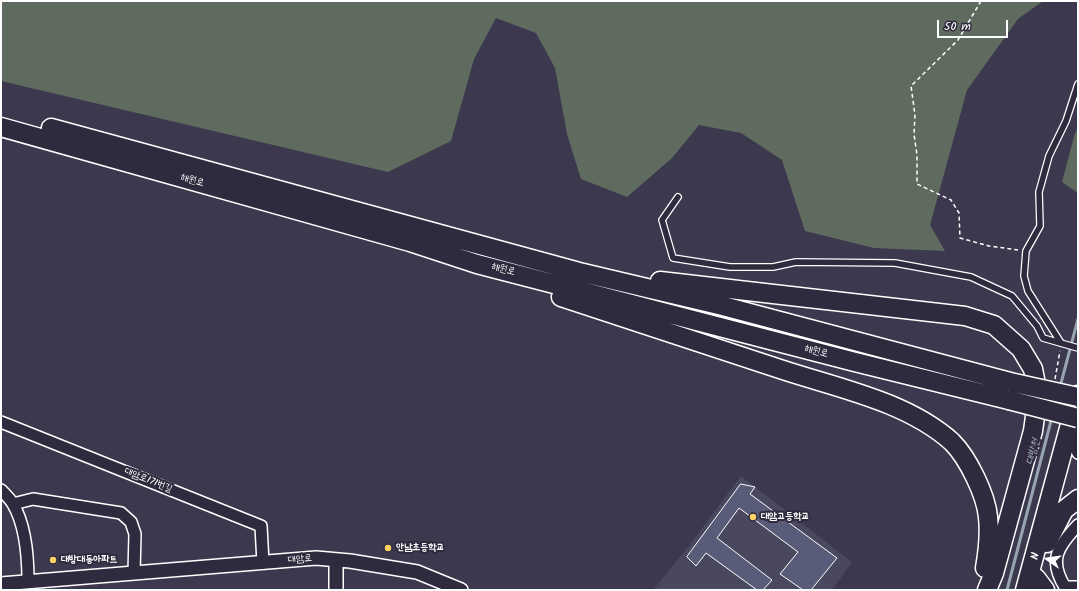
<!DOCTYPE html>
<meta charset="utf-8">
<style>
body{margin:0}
#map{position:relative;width:1079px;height:591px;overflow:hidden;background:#3c394f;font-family:Kalam,sans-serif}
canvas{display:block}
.frame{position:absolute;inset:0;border:2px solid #fff;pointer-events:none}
.north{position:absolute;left:1027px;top:539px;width:40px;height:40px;-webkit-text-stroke:3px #2f2a3d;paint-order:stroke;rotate:283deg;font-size:11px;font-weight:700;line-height:16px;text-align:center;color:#fff}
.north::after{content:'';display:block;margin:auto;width:14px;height:18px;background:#fff;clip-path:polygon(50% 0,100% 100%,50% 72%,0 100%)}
.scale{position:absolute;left:937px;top:20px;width:71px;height:18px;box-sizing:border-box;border:2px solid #fff;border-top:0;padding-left:5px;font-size:12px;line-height:14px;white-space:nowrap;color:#fff;-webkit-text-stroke:3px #2f2a3d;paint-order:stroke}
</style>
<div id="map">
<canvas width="1079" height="591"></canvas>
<div class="frame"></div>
<div class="north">N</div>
<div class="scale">50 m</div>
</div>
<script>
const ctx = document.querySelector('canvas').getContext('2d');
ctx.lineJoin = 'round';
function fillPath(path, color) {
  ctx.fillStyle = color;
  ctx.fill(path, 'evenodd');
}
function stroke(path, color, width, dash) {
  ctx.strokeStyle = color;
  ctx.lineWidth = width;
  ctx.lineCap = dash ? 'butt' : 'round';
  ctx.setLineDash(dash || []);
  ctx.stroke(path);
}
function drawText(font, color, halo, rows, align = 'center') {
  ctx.font = font + ' Kalam,"Poor Story",sans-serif';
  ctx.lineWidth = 4;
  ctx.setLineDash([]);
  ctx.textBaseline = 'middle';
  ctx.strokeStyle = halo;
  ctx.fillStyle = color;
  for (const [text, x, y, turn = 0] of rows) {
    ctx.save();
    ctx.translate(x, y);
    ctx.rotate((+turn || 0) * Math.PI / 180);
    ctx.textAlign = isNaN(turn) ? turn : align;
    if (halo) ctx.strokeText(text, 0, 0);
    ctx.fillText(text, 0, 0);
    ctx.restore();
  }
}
fillPath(new Path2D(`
 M 741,476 L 852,562 L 832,590 L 653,590 L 688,547 Z`), '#49485f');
fillPath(new Path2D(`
 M 1,1 L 1043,1 L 1018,19 L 967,90 L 930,225 L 945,251 L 874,248 L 805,231 L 782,160 L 741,133 L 699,125 L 672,158 L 627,197 L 581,179 L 567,134 L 555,68 L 536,33 L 496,18 L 474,59 L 451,141 L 388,172 L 1,81 Z
 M 1078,128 L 1078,193 L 1062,182 L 1075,133 Z`), '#606b60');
stroke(new Path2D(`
 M 1060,387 L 1078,319
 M 1007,590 L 1052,417`), '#96a5af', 3);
const building = new Path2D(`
 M 741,484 L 755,487 L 750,494 L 837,558 L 811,590 L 803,590 L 780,574 L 798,552 L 739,508 L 717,538 L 772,580 L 763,590 L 757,590 L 706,553 L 696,566 L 687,557 Z`);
fillPath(building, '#595c79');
stroke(building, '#fff', 1);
const service = new Path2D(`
 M 678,197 L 662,220 L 673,258 L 730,267 L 773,267 L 796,262 L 895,263 L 971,277 L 1012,296 L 1037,326 L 1043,338 L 1078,348
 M 1061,343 L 1028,291 L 1024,276 L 1026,251 L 1040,226 L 1039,192 L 1049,156 L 1066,121 L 1078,84`);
const minor = new Path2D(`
 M 1,422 L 261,526 L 263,563
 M 1075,431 L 1073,443 L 1078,453
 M 1,490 C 5,494 10,499 13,504 C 26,526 28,557 28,581
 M 13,504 L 33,499 L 121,513 L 131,522 L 135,534 L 134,573
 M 1078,525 C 1058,546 1048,560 1065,587 L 1078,587`);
const tertiary = new Path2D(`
 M 336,560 L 336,590
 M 1,584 L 316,558 L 350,561 L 417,572 L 461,590`);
const trunk = new Path2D(`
 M 1,127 L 410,242 L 477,264 L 855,362 L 1009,400
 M 51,128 L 579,272 L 723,306 L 1010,382
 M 660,281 L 965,316 L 994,325 L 1021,349 L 1033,369 L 1038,395 L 1033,431 L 994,573 L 987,590
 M 561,297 C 635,321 709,345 783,370 C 838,388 908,402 952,442 C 968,458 986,495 988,517 C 990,535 988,551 985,568
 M 1047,543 L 1064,510 L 1078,499
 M 1036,578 L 1045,590
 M 1025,590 L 1078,395`);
stroke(service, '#fff', 8);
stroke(minor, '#fff', 14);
stroke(tertiary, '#fff', 16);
stroke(trunk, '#fff', 21);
stroke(new Path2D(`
 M 981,1 L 958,40 L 911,86 L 915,115 L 914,134 L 917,155 L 917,184 L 951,200 L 959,213 L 960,238 L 989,246 L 1018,250
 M 1055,379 L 1060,351`), '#fff', 1.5, [4, 3]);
stroke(service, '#2f2a3d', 5.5);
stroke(minor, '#2f2a3d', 11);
stroke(tertiary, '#2f2a3d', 13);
stroke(trunk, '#2f2a3d', 18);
const trunkBridge = new Path2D(`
 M 1010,382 L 1078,397
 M 1009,400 L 1078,418`);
stroke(trunkBridge, '#fff', 21, []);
stroke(trunkBridge, '#2f2a3d', 18);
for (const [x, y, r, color] of [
 [753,517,4,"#ffd166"],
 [388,548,4,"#ffd166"],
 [53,560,4,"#ffd166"]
]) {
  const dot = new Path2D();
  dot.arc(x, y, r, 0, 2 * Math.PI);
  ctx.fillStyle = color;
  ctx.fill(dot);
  stroke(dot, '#2f2a3d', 1.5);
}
drawText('10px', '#fff', '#2f2a3d', [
 ["해원로",192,181,16],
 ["해원로",503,270,15],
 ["해원로",816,352,15],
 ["대암로171번길",148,481,22],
 ["대암로",300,560,-5]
]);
drawText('bold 10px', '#fff', '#2f2a3d', [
 ["대암고등학교",761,517],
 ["안남초등학교",396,548],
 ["대방대동아파트",61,560]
], 'left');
drawText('italic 11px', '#a8b4bc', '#2f2a3d', [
 ["대방천",1034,452,-75]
]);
</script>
